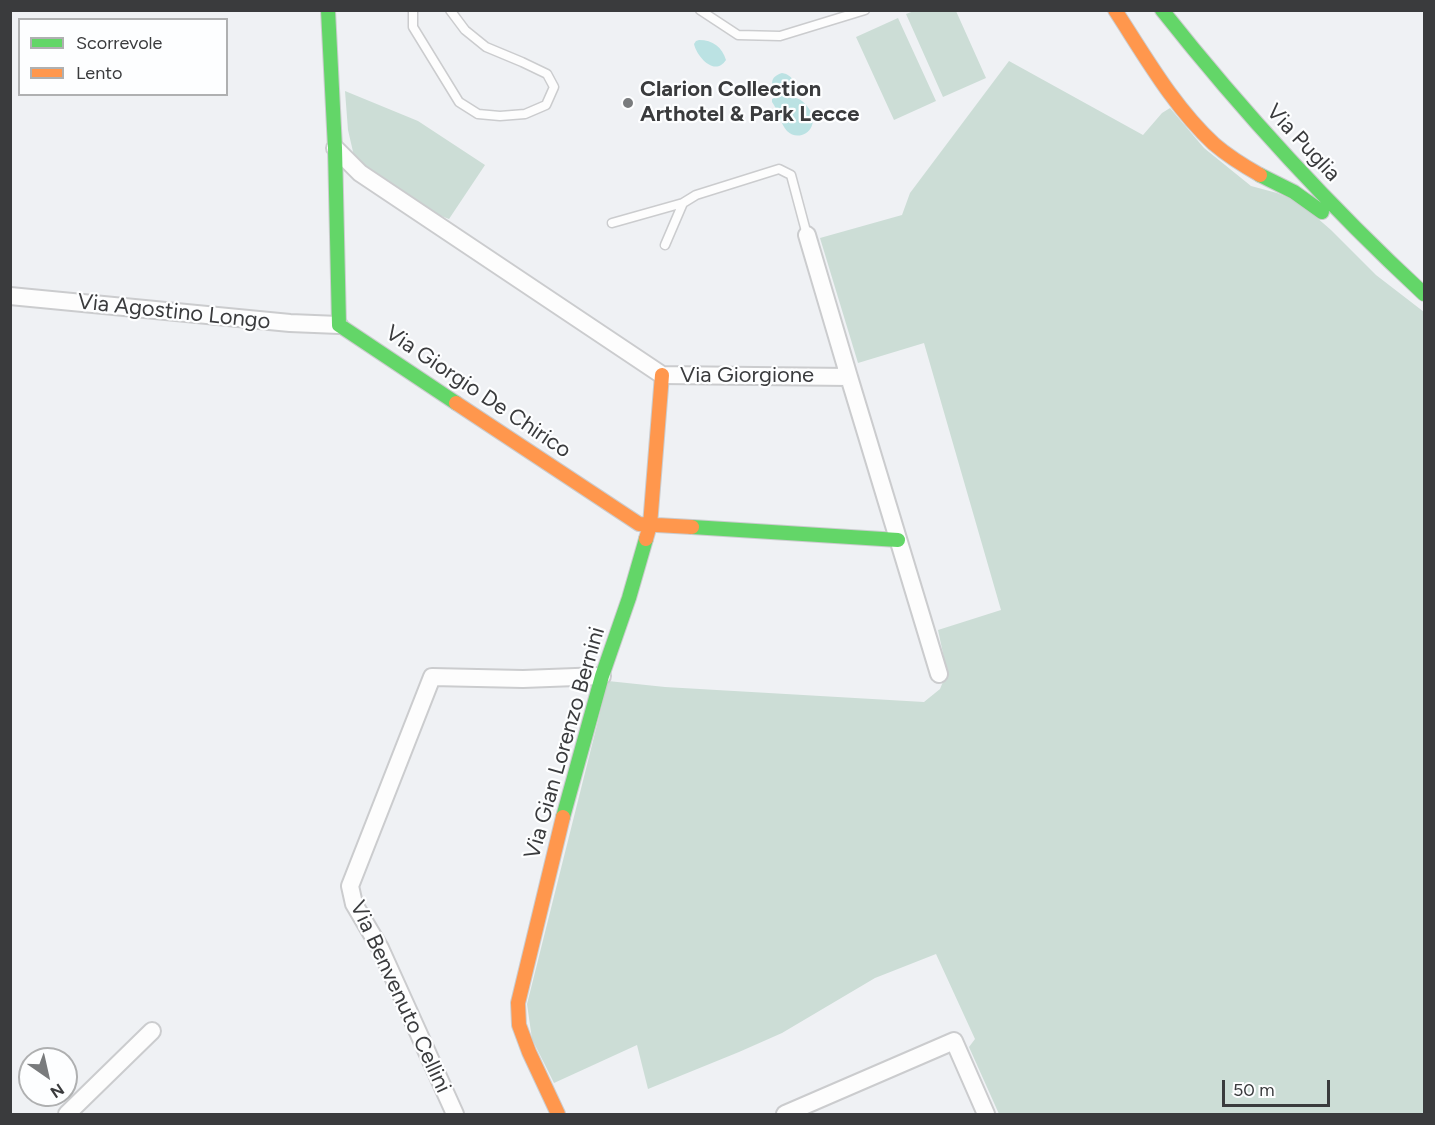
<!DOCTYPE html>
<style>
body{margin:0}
#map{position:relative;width:1435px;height:1125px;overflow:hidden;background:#eff1f4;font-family:Figtree,sans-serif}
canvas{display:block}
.frame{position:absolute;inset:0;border:12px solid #3a3b3d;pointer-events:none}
.legend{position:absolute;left:18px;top:18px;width:210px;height:78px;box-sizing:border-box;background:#fdfeff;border:2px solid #afb0b1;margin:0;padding:8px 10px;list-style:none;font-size:18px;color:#3a3b3d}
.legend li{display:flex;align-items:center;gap:12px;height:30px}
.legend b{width:30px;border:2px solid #afb0b1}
.north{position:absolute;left:18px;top:1047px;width:60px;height:60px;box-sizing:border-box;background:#fdfeff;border:2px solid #afb0b1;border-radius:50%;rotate:146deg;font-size:16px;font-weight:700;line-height:24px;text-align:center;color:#3a3b3d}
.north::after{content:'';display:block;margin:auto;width:21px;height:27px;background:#797b7d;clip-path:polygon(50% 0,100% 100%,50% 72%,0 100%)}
.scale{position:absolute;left:1222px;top:1080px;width:108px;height:27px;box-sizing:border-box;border:3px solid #3a3b3d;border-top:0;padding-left:8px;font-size:18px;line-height:21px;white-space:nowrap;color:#3a3b3d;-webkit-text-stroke:4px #fdfeff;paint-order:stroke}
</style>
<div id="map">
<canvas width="1435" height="1125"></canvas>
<div class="frame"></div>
<ul class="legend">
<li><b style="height:8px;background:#63d668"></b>Scorrevole</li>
<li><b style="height:8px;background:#ff974d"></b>Lento</li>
</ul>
<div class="north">N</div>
<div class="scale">50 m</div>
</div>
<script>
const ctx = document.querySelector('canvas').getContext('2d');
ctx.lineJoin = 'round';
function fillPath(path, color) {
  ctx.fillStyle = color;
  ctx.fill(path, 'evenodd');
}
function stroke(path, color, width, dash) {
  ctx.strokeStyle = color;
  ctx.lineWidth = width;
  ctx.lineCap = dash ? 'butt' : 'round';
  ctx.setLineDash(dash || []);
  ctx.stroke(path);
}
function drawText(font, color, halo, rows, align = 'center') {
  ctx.font = font + ' Figtree,sans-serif';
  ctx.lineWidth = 4.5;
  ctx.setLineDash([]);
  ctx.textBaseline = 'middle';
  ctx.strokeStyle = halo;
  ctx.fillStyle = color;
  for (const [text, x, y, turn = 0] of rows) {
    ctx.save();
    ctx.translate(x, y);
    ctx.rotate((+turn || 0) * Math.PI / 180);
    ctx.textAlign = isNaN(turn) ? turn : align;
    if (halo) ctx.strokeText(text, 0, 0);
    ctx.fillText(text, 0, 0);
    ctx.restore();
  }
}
fillPath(new Path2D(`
 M 914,11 L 956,11 L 986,78 L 943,97 L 906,14 Z
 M 898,18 L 936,101 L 894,120 L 856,37 Z
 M 1009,61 L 1143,135 L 1162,113 L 1170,108 L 1204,148 L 1251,186 L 1277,193 L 1300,203 L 1331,230 L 1376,275 L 1424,312 L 1424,1114 L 999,1114 L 969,1047 L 975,1039 L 936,954 L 875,978 L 782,1033 L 739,1052 L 648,1089 L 637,1045 L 554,1083 L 532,1039 L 527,1004 L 608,681 L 665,687 L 924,702 L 940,689 L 947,672 L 938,630 L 1001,610 L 924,343 L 858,363 L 820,238 L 902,215 L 910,193 Z
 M 345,91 L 418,121 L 485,165 L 449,219 L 433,213 L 368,169 L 354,156 L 348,130 Z`), '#ccddd6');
fillPath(new Path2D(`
 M 699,40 C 713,40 722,47 726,60 C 715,77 697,57 694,44 L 696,41 Z
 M 782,73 C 794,75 797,85 791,95 L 792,97 C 799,98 803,101 807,106 C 824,127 800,144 787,131 C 781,125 778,110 772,102 L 772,99 L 776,97 L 776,94 C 771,85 769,77 782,73 Z`), '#bbe2e3');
const lane = new Path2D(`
 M 413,10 L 413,27 L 459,102 L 478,114 L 500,116 L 525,114 L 546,105 L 554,87 L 547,74 L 522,62 L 486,47 L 465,30 L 450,10
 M 700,10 L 738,35 L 780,36 L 865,10
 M 612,223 L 683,203
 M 665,245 L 683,203 L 696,195 L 779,169 L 791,175 L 807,235`);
const street = new Path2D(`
 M 335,148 L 360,173 L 662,375 L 849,377 L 939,674
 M 807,235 L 849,377
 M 10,296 L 290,323 L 339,325
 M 67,1114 L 152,1031
 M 455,1114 L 380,948 L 354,904 L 350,886 L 432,677 L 523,679 L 602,676
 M 785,1114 L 954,1041 L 986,1114`);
const fast = new Path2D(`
 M 328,10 L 335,148 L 339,325 L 456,403
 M 1162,10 C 1242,111 1329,206 1424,294
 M 1260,175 L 1294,192 L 1322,212
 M 692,527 L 898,540
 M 563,817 L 602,676 L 629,598 L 646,539`);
const slow = new Path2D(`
 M 1115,10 C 1145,56 1173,106 1214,144 C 1228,156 1244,166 1260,175
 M 456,403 L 639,524 L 692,527
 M 646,539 L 650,525 L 662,375
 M 558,1114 L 529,1052 L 519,1025 L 518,1003 L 563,817`);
stroke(lane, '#cbccce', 11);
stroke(street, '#cbccce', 20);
stroke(fast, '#cbccce', 16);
stroke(slow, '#cbccce', 16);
stroke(lane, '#fdfdfd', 8);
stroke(street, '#fdfdfd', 16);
stroke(fast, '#63d668', 14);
stroke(slow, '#ff974d', 14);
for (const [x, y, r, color] of [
 [628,103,6,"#797b7d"]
]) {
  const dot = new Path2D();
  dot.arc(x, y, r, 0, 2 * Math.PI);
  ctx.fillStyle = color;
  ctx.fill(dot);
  stroke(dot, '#fdfeff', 2);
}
drawText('bold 22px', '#3a3b3d', '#fdfeff', [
 ["Clarion Collection",640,90],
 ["Arthotel & Park Lecce",640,115]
], 'left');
drawText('22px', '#3a3b3d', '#fdfeff', [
 ["Via Puglia",1303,143,47],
 ["Via Agostino Longo",174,312,6],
 ["Via Giorgione",747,376],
 ["Via Giorgio De Chirico",478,392,34],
 ["Via Gian Lorenzo Bernini",565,743,-74],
 ["Via Benvenuto Cellini",400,997,65]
]);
</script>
